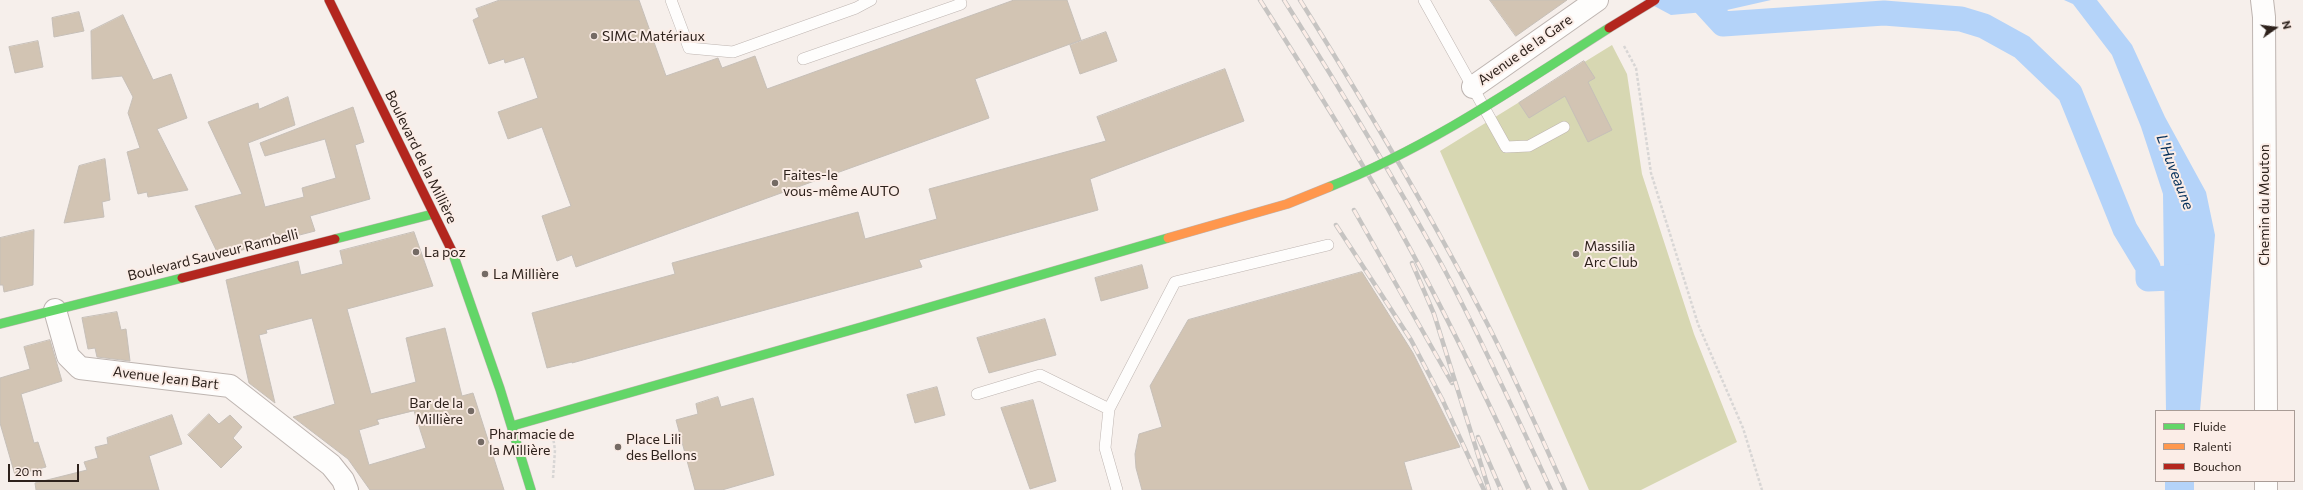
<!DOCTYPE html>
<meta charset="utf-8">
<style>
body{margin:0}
#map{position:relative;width:2303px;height:490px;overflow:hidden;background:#f6efeb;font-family:Commissioner,sans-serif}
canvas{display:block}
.legend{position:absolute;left:2155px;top:410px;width:140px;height:72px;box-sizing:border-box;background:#fbede7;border:1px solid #a99c96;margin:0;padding:5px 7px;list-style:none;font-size:12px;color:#2e221c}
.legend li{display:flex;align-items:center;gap:8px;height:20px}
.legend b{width:20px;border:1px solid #a99c96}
.north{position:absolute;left:2255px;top:8px;width:40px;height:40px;-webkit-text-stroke:3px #fbede7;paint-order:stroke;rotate:76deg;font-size:11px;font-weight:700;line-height:16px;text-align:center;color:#2e221c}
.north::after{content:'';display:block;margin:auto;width:14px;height:18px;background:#2e221c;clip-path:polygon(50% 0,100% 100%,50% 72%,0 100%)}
.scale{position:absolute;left:8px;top:464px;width:71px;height:18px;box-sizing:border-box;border:2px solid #2e221c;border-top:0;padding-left:5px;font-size:12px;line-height:14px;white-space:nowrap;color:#2e221c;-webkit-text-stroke:3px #fbede7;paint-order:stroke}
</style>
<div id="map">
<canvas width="2303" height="490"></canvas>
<ul class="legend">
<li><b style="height:5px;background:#63d668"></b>Fluide</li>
<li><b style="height:5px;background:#ff974d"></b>Ralenti</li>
<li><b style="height:5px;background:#b3261e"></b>Bouchon</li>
</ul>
<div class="north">N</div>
<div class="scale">20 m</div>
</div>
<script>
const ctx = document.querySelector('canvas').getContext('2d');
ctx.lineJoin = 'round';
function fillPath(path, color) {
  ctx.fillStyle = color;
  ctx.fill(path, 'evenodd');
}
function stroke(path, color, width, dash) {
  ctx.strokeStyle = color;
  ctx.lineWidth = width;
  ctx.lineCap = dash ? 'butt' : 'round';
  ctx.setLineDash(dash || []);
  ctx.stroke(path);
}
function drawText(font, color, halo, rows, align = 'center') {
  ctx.font = font + ' Commissioner,sans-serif';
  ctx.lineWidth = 4;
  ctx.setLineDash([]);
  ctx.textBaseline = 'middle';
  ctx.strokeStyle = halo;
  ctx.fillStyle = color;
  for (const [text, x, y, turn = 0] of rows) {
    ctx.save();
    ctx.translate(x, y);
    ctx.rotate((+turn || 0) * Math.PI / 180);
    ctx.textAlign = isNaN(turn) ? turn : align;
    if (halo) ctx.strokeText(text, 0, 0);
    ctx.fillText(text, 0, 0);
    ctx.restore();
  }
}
fillPath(new Path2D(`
 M 1612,45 L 1627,74 L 1642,174 L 1694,334 L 1737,442 L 1641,490 L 1589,490 L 1440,151 Z`), '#d7d7b2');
fillPath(new Path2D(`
 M 1643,0 L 1771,0 L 1727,10 L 1671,15 Z
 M 2064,0 L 2097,0 L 2132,45 L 2165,117 L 2206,192 L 2215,235 L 2200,411 L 2166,411 L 2163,194 L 2141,127 L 2112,55 L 2073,4 Z
 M 2165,481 L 2194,481 L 2194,490 L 2165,490 Z`), '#b4d3f9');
stroke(new Path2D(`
 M 1701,0 L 1723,24 L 1884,13 L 1961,19 L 1984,26 L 2022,47 L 2070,93 L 2125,229 L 2148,267 L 2148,279 L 2194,277`), '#b4d3f9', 25);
const building = new Path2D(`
 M 500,0 L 639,0 L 666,76 L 718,58 L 722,68 L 755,56 L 767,89 L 1014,0 L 1067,0 L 1081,40 L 975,79 L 989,118 L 576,267 L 572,255 L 557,261 L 542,216 L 571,206 L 542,127 L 508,139 L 498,112 L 538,98 L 524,57 L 505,63 L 504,59 L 489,64 L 473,20 L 479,17 L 476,9 Z
 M 1490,0 L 1567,0 L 1516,36 Z
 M 79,12 L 84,31 L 54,37 L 52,18 Z
 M 123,15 L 153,80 L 171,74 L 187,118 L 157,129 L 188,190 L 148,197 L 147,192 L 138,194 L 127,152 L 140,148 L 128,113 L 133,97 L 122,76 L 92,79 L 91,31 Z
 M 1106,32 L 1117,61 L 1080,74 L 1070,45 Z
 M 38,41 L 43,67 L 15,73 L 9,47 Z
 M 1584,61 L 1595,78 L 1588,82 L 1612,130 L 1588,142 L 1565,96 L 1529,118 L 1519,103 Z
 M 1225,69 L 1244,121 L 1090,179 L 1098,210 L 919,260 L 922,267 L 572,363 L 572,362 L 547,368 L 532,313 L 675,274 L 672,263 L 858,212 L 865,239 L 937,219 L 929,189 L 1106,141 L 1097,117 Z
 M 288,97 L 295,125 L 248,143 L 265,207 L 304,197 L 302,188 L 336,178 L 325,139 L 265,156 L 260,143 L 353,107 L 364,142 L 355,145 L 370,199 L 310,216 L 315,231 L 219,256 L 195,206 L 242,194 L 208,122 L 258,103 L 259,109 Z
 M 105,159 L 110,200 L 102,202 L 104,217 L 64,223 L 79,166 Z
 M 34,230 L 33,285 L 4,292 L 3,285 L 0,285 L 0,238 Z
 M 414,232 L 433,286 L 347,309 L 371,394 L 416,382 L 406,338 L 445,328 L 462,396 L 473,393 L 504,490 L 370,490 L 348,459 L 293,417 L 335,404 L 312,318 L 266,330 L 267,333 L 259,335 L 275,403 L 249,383 L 226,280 L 298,261 L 301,275 L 343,264 L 340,251 ZM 414,411 L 426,448 L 369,465 L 359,430 L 379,424 L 377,420 Z
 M 1142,265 L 1148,288 L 1101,301 L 1095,278 Z
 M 1362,272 L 1413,353 L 1460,447 L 1404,462 L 1412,490 L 1142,490 L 1136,468 L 1135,454 L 1139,434 L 1162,427 L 1150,386 L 1188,320 Z
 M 117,312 L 121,330 L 126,329 L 130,361 L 97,357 L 95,348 L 88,349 L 82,318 Z
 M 1045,319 L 1056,355 L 989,373 L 977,338 Z
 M 50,340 L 62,381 L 21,394 L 34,443 L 38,442 L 46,467 L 15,475 L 0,423 L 0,378 L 30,369 L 24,347 Z
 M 937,387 L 945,415 L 915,423 L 907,395 Z
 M 718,397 L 721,407 L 753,398 L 774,475 L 722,490 L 695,490 L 676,420 L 698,414 L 696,404 Z
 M 1033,400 L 1056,481 L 1030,489 L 1001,408 Z
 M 209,414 L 219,424 L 230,415 L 242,427 L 233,438 L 242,447 L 221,468 L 188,435 Z
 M 172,415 L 182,444 L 149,456 L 159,490 L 36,490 L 35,483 L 87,470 L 84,462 L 98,458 L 95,447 L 108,444 L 107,438 Z`);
fillPath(building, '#d2c4b3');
stroke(building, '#c6bfb8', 1);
const lane = new Path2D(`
 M 671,0 L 689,48 L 733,52 L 856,8 L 871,0
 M 1424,0 L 1506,147 L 1529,146 L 1564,127
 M 803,59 L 961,4 L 960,0
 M 977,394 L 1040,375 L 1109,409
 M 1117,490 L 1105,448 L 1109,409 L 1175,282 L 1328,245`);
const street = new Path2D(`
 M 2262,0 L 2264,17 L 2266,411
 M 1473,87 L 1597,0
 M 55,310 L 68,356 L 80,368 L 230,386 L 331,465 L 343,480 L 347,490
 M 2266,481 L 2266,490`);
const fast = new Path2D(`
 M 335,239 L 433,214
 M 452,251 L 500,389 L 531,490
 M 0,324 L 182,278
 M 512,426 L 865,326`);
const jam = new Path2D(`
 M 329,0 L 452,251
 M 182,278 L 335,239`);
stroke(lane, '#beb5b1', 12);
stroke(street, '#beb5b1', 24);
stroke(fast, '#beb5b1', 10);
stroke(jam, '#beb5b1', 10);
stroke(new Path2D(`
 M 1624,46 L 1636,68 L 1651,173 L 1698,324 L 1743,428 L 1762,490
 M 553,478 L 555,450 L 553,437`), '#d8d6d5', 2.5, [3, 2]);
stroke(lane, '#fefdfc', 11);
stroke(street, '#fefdfc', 22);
stroke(fast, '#63d668', 9);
stroke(jam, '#b3261e', 9);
const rail = new Path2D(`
 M 1260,0 C 1298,60 1337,121 1373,183 C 1431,282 1481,385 1529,490
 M 1284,0 C 1339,87 1393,176 1443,267 C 1482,340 1516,415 1551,490
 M 1300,0 C 1367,107 1432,216 1490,329 C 1517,382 1541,436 1565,490
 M 1354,210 L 1452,383
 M 1336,225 L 1411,340 L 1442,399 L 1484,490
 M 1412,263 L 1434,314 L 1489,490
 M 1478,437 L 1501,490`);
stroke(rail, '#c6c4c2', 4.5);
stroke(rail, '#fbede7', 3, [9]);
const fastBridge = new Path2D(`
 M 1329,187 C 1430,147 1518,86 1609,28
 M 865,326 L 1168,238`);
const slowBridge = new Path2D(`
 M 1168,238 L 1287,204 L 1329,187`);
const jamBridge = new Path2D(`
 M 1609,28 L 1655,0`);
stroke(fastBridge, '#beb5b1', 10, []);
stroke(slowBridge, '#beb5b1', 10, []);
stroke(jamBridge, '#beb5b1', 10, []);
stroke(fastBridge, '#63d668', 9);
stroke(slowBridge, '#ff974d', 9);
stroke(jamBridge, '#b3261e', 9);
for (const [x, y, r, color] of [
 [594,36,4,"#746a64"],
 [775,183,4,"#746a64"],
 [416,252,4,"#746a64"],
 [1576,254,4,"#746a64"],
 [485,274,4,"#746a64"],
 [471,411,4,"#746a64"],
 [481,442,4,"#746a64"],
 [618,447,4,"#746a64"]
]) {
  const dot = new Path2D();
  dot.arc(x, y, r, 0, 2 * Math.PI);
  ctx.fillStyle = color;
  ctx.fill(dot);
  stroke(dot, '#fbede7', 1.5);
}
drawText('14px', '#2e221c', '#fbede7', [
 ["SIMC Matériaux",602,36],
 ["Faites-le",783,175],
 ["vous-même AUTO",783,191],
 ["Massilia",1584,246],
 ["Arc Club",1584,262],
 ["La poz",424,252],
 ["La Millière",493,274],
 ["Bar de la",463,403,"right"],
 ["Millière",463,419,"right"],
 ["Pharmacie de",489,434],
 ["la Millière",489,450],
 ["Place Lili",626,439],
 ["des Bellons",626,455]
], 'left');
drawText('14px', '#2e221c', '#fbede7', [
 ["Avenue de la Gare",1525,50,-35],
 ["Boulevard de la Millière",421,157,64],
 ["Chemin du Mouton",2264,205,-90],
 ["Boulevard Sauveur Rambelli",213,255,-14],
 ["Avenue Jean Bart",166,378,7]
]);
drawText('italic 15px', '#06315c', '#fbede7', [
 ["L'Huveaune",2175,172,69]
]);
</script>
